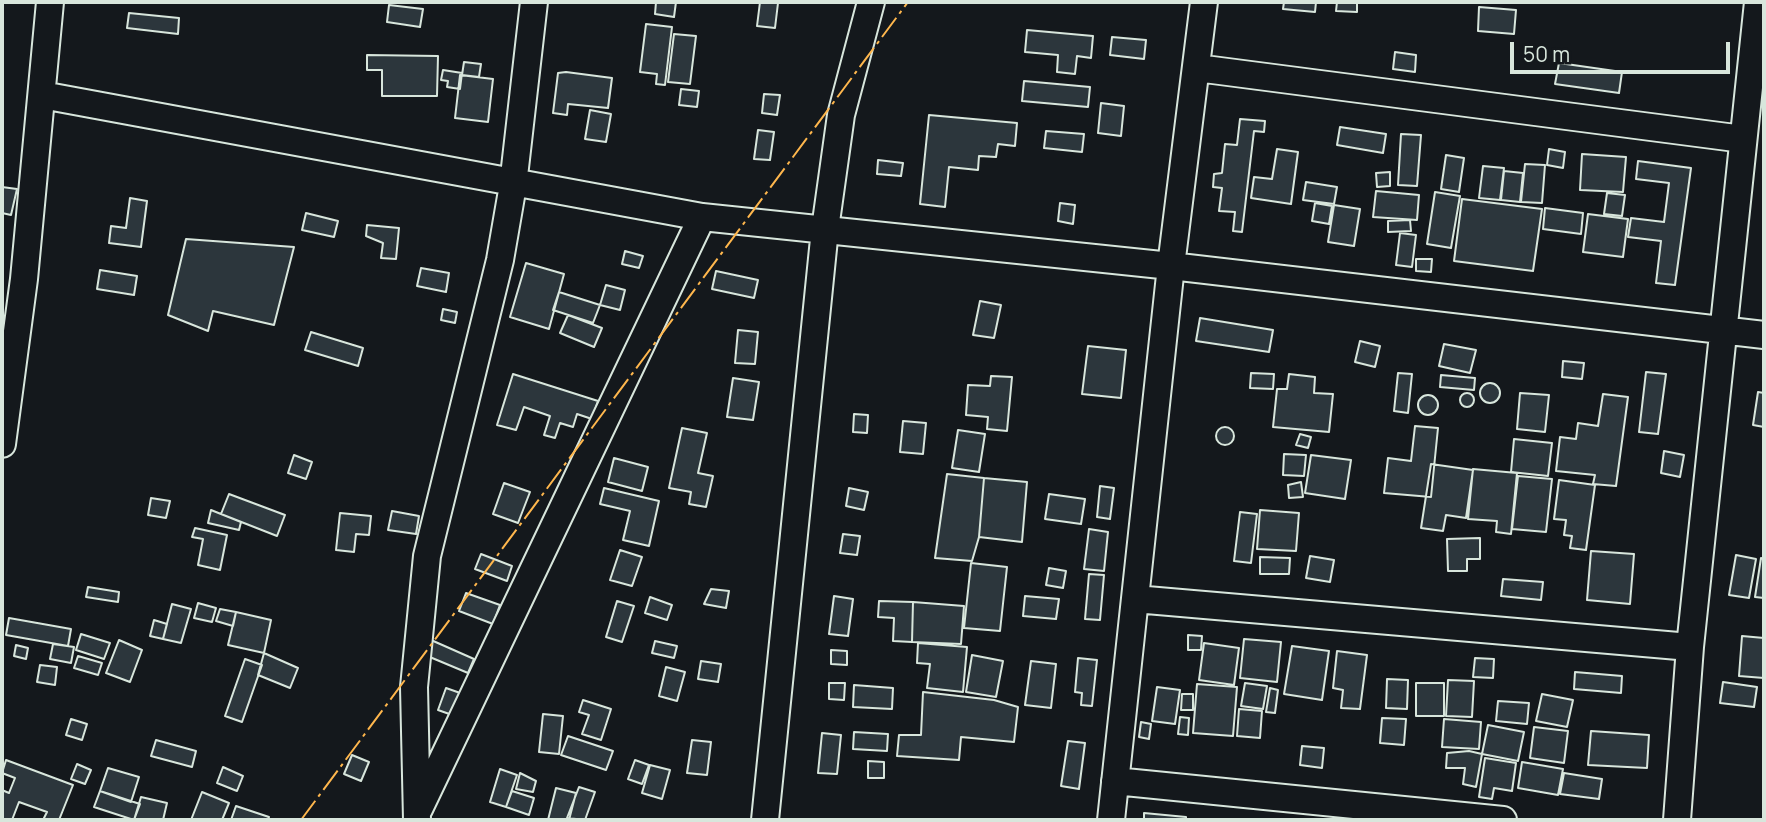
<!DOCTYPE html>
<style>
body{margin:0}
#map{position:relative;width:1766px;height:822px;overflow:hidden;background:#14181c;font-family:Manrope,sans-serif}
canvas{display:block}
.frame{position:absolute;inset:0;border:4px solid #d8e6dc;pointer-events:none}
.scale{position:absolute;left:1510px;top:42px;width:220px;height:32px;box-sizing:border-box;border:4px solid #d8e6dc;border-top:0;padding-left:9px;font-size:21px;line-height:24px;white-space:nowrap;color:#d8e6dc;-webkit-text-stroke:5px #14181c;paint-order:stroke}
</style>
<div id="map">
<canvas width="1766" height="822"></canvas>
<div class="frame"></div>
<div class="scale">50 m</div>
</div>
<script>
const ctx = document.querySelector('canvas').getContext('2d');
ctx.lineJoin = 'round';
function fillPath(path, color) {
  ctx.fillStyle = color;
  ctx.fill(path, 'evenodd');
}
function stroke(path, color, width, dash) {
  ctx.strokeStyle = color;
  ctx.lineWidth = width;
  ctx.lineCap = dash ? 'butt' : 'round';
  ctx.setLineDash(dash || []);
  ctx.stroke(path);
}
const building = new Path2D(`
 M 656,2 L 676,2 L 674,17 L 655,14 Z
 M 760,2 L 778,3 L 775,28 L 757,26 Z
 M 1284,2 L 1316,2 L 1315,12 L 1283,9 Z
 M 1337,2 L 1357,2 L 1357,12 L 1336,11 Z
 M 389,5 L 423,9 L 420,27 L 387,22 Z
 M 1479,7 L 1516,10 L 1514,34 L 1478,31 Z
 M 129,13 L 179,18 L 178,34 L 127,28 Z
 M 646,24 L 672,27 L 665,85 L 656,84 L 657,74 L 640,72 Z
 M 1027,30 L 1093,36 L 1091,58 L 1077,56 L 1075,74 L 1057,72 L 1058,55 L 1025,52 Z
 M 674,34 L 696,36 L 690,84 L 668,82 Z
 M 1112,37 L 1146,40 L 1144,59 L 1110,55 Z
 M 1395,52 L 1416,55 L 1415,72 L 1393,69 Z
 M 367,55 L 438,56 L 437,96 L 382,96 L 382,70 L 367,70 Z
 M 464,62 L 481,64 L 479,77 L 462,75 Z
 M 1559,63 L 1622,72 L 1619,93 L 1555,84 Z
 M 443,70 L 462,73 L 460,89 L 447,87 L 448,81 L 441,80 Z
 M 566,72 L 612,78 L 608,108 L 568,104 L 567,115 L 553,113 L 558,73 Z
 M 460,75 L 493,79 L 488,122 L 455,118 Z
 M 1024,81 L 1090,87 L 1088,107 L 1022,101 Z
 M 681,89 L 699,91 L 697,107 L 679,105 Z
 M 764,94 L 780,95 L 777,115 L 762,113 Z
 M 1101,103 L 1124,106 L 1121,136 L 1098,133 Z
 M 590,110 L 611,114 L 606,142 L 585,139 Z
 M 929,115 L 1017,123 L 1015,146 L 998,144 L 996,157 L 979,156 L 978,170 L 949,167 L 945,207 L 920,204 Z
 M 1240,119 L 1265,121 L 1264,132 L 1254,131 L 1242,232 L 1233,231 L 1235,212 L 1219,211 L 1222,188 L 1213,187 L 1214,174 L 1222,173 L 1225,144 L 1237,145 Z
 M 1340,127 L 1386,134 L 1383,153 L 1337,145 Z
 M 758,130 L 774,132 L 770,160 L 754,159 Z
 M 1046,131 L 1084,134 L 1082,152 L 1044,148 Z
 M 1401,134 L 1421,135 L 1417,186 L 1398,185 Z
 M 1277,149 L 1298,152 L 1291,204 L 1251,198 L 1254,177 L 1272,179 Z
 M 1549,149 L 1565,152 L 1563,168 L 1547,165 Z
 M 1582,154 L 1626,157 L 1623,192 L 1580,190 Z
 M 1446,155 L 1464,158 L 1459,192 L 1441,189 Z
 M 878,160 L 903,163 L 901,176 L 877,174 Z
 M 1638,161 L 1691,168 L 1675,285 L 1656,283 L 1661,241 L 1628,237 L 1631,218 L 1664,222 L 1669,183 L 1636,179 Z
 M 1525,164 L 1545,165 L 1542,203 L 1521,202 Z
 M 1483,166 L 1504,168 L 1500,200 L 1479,198 Z
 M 1504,171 L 1523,173 L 1520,202 L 1501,200 Z
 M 1390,172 L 1390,186 L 1377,187 L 1376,173 Z
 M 1306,182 L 1337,187 L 1334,204 L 1303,200 Z
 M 2,187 L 17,189 L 11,215 L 2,213 Z
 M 1376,191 L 1419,195 L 1417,220 L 1373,217 Z
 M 1435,192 L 1460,196 L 1451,248 L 1427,244 Z
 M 1607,193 L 1625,195 L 1622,216 L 1604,214 Z
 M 130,198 L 147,201 L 141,247 L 109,243 L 111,226 L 126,228 Z
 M 1462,199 L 1542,209 L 1533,271 L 1454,261 Z
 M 1060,203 L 1075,205 L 1073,224 L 1058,221 Z
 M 1315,203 L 1332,206 L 1329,224 L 1312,221 Z
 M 1334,205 L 1360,209 L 1354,246 L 1328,242 Z
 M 1545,208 L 1583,213 L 1581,234 L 1543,229 Z
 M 306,213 L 338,221 L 334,237 L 302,230 Z
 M 1588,214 L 1628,219 L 1623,257 L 1583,252 Z
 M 1410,220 L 1411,231 L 1388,232 L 1388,221 Z
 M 367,225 L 399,228 L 396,259 L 381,258 L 383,243 L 366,236 Z
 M 1400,233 L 1416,235 L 1412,267 L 1396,265 Z
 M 186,239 L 294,247 L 274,325 L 213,311 L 208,331 L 168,315 Z
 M 625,251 L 643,256 L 639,268 L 622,264 Z
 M 1416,259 L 1432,259 L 1431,272 L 1416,271 Z
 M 526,263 L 564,274 L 549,329 L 510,317 Z
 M 421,268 L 449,273 L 446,292 L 417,286 Z
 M 100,270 L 137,276 L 134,295 L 97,289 Z
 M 716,271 L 758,280 L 754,298 L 712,289 Z
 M 606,285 L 625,290 L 620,310 L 600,305 Z
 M 559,292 L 600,305 L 593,323 L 553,310 Z
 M 980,301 L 1001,305 L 994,338 L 973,335 Z
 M 443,309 L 457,312 L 455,323 L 441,320 Z
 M 568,315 L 602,328 L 594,347 L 560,333 Z
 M 1200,318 L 1273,330 L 1269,352 L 1196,341 Z
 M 738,330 L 758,332 L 755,364 L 735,363 Z
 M 311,332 L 363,348 L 358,366 L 305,350 Z
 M 1360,341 L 1380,346 L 1375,367 L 1355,362 Z
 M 1444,344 L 1476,350 L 1470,373 L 1439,366 Z
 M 1088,346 L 1126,350 L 1121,398 L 1082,394 Z
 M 1563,361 L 1584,363 L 1582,379 L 1562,377 Z
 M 1646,372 L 1666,374 L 1658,434 L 1639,432 Z
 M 1251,373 L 1274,374 L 1273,389 L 1250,388 Z
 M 1398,373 L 1412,374 L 1408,413 L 1394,411 Z
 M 513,374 L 598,401 L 592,419 L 577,414 L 573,427 L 560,423 L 555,438 L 544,435 L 550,416 L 524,407 L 516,430 L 497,425 Z
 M 1289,374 L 1315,377 L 1314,393 L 1333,394 L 1329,432 L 1273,427 L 1277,389 L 1287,389 Z
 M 1441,375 L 1475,378 L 1474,390 L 1440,387 Z
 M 991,376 L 1012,377 L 1007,431 L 987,429 L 988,417 L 966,415 L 968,385 L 990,386 Z
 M 733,378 L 759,382 L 753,420 L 727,417 Z
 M1480 393a10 10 0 1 1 20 0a10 10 0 1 1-20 0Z
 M 1758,392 L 1764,393 L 1764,427 L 1753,425 Z
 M1460 400a7 7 0 1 1 14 0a7 7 0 1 1-14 0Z
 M 1520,393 L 1549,395 L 1545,432 L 1517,429 Z
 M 1603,394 L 1628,397 L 1616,486 L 1593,484 L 1595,475 L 1556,471 L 1560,437 L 1576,439 L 1578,423 L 1598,426 Z
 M1418 405a10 10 0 1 1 20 0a10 10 0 1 1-20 0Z
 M 854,414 L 868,415 L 867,433 L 853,432 Z
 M 903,421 L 926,423 L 923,454 L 900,452 Z
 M 1415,426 L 1438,428 L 1431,497 L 1384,493 L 1388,458 L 1411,461 Z
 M1216 436a9 9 0 1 1 18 0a9 9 0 1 1-18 0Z
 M 682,428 L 707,433 L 698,473 L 713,476 L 706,507 L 689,504 L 691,492 L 669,488 Z
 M 958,430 L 985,434 L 979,472 L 952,468 Z
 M 1300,434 L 1311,437 L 1308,448 L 1296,445 Z
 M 1514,439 L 1552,443 L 1548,476 L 1511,472 Z
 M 1664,451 L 1684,455 L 1680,477 L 1661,473 Z
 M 1284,454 L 1306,455 L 1304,476 L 1283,475 Z
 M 294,455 L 312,462 L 306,479 L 288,473 Z
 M 1311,455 L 1351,460 L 1345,499 L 1305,493 Z
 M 614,458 L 648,467 L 642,491 L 608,482 Z
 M 1431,464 L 1473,470 L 1466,518 L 1446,515 L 1443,531 L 1421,528 Z
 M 1473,469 L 1517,473 L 1511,534 L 1496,532 L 1497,521 L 1468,519 Z
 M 947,474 L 984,478 L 979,537 L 972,561 L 935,558 Z
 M 1518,476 L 1552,479 L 1546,532 L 1512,529 Z
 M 984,478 L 1027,482 L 1022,542 L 979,537 Z
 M 1559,480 L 1595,485 L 1586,550 L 1570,548 L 1572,536 L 1564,535 L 1566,520 L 1554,519 Z
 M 1301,482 L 1303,497 L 1289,498 L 1288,485 Z
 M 504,483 L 530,492 L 518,523 L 493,514 Z
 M 1100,486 L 1114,488 L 1110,519 L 1097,517 Z
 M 604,488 L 659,501 L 649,546 L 623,540 L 630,511 L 600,504 Z
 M 849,488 L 868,492 L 864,510 L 846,506 Z
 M 229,494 L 285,515 L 277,536 L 221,514 Z
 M 1049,494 L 1085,499 L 1081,524 L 1045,519 Z
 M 151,498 L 170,501 L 166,518 L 148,515 Z
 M 211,510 L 241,522 L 239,530 L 208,523 Z
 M 1260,510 L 1299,513 L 1296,551 L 1257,549 Z
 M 392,511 L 419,516 L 416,534 L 388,530 Z
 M 1240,512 L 1257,514 L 1251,563 L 1234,561 Z
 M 340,513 L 371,516 L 369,535 L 356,534 L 354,552 L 336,550 Z
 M 195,528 L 227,535 L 220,570 L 198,565 L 203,539 L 192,537 Z
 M 1089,529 L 1108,532 L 1104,571 L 1084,569 Z
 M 843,534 L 860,536 L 857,555 L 840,553 Z
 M 1480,538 L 1480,559 L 1467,559 L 1467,571 L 1448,571 L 1447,539 Z
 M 620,550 L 642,557 L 632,586 L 610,580 Z
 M 1591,551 L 1634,554 L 1630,604 L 1587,600 Z
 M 481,554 L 512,566 L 507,581 L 475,569 Z
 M 1736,555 L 1756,559 L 1749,598 L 1729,595 Z
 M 1310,556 L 1334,560 L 1330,582 L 1306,578 Z
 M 1260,557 L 1290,558 L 1289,574 L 1260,574 Z
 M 1761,558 L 1764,559 L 1764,598 L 1755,597 Z
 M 971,563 L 1007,567 L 1000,631 L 964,628 Z
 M 1049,568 L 1066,571 L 1063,588 L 1046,585 Z
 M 1089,574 L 1104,575 L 1100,620 L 1085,619 Z
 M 1503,579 L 1543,582 L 1541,600 L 1501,596 Z
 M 88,587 L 119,592 L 118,602 L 86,597 Z
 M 711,589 L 729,591 L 726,608 L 704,604 Z
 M 466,593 L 500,605 L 493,624 L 459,611 Z
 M 834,596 L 853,599 L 848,636 L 829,634 Z
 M 1025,596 L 1059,599 L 1056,619 L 1023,616 Z
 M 650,597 L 672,605 L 667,620 L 645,613 Z
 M 617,601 L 634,606 L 622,642 L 606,637 Z
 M 879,601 L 913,602 L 912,642 L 893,641 L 894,618 L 878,617 Z
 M 913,602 L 964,606 L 961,644 L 912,642 Z
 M 198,603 L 216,608 L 212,622 L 194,618 Z
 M 172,604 L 191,609 L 181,643 L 163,639 Z
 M 220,609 L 236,612 L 233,626 L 216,621 Z
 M 236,612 L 271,620 L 264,653 L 228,645 Z
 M 9,618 L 71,629 L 68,646 L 6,635 Z
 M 154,620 L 167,624 L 163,639 L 150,636 Z
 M 81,634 L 110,643 L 104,659 L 76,650 Z
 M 1188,635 L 1202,636 L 1201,650 L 1188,650 Z
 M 1742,636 L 1764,638 L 1764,678 L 1739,676 Z
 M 1244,639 L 1281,642 L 1277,682 L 1240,678 Z
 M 119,640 L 142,650 L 130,682 L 106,673 Z
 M 431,640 L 474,659 L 468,673 L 425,655 Z
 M 655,641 L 677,646 L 674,658 L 652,653 Z
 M 918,643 L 967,647 L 963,692 L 927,688 L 930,664 L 917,663 Z
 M 1204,643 L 1239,648 L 1234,685 L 1199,680 Z
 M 53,644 L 74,647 L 71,663 L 50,659 Z
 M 16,645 L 28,648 L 26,659 L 14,656 Z
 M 1292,646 L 1329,651 L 1322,700 L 1284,694 Z
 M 831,650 L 847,651 L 847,665 L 831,664 Z
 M 1337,651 L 1367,655 L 1360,709 L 1341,708 L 1343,690 L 1333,688 Z
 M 264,653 L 298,668 L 290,688 L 258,675 Z
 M 972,655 L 1003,661 L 996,697 L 966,692 Z
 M 78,656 L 102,663 L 98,675 L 74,668 Z
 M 1078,658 L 1097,660 L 1092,706 L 1081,705 L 1082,693 L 1075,692 Z
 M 1475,658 L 1494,659 L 1493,678 L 1473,677 Z
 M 245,659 L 262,665 L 242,722 L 225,716 Z
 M 701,661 L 721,664 L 718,682 L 698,679 Z
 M 1031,661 L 1056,664 L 1051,708 L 1025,705 Z
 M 40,665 L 57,667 L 55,685 L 37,682 Z
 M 666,667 L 685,672 L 677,701 L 659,696 Z
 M 1575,672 L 1622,676 L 1621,693 L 1574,689 Z
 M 1387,679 L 1408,680 L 1407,709 L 1386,708 Z
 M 1448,680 L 1474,681 L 1472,717 L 1446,716 Z
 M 1723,682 L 1757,687 L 1754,707 L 1720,703 Z
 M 829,683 L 845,683 L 844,700 L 829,699 Z
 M 1245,683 L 1267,686 L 1263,709 L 1241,706 Z
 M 1416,683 L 1444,683 L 1444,716 L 1416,716 Z
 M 1197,684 L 1237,687 L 1233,736 L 1193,733 Z
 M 854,685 L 893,688 L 892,709 L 853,707 Z
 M 1157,687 L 1180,690 L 1175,724 L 1152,721 Z
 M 446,688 L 463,694 L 455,716 L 438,710 Z
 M 1270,688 L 1278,690 L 1275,713 L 1266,712 Z
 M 923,692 L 994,700 L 1018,707 L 1014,742 L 961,737 L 959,760 L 897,756 L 899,735 L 921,735 Z
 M 1182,694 L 1193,694 L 1193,710 L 1181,710 Z
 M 1542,694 L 1573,700 L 1567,727 L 1536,721 Z
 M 583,700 L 611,709 L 601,740 L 582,734 L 589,715 L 579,712 Z
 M 1498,701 L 1529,703 L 1527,724 L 1496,721 Z
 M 1239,709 L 1262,711 L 1260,738 L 1237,736 Z
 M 543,714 L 563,716 L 559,754 L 539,752 Z
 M 1180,717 L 1189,718 L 1188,735 L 1178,734 Z
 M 1382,718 L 1406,719 L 1404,745 L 1380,743 Z
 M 71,719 L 87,724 L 82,740 L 66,735 Z
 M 1444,719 L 1481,722 L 1479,749 L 1442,747 Z
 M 1141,722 L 1151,724 L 1149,739 L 1139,737 Z
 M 1488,725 L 1524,732 L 1518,761 L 1482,754 Z
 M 1534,727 L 1568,731 L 1564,763 L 1530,758 Z
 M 1591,731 L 1649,735 L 1647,768 L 1588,765 Z
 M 854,732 L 888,734 L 887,751 L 853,749 Z
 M 822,733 L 841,735 L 837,774 L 818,773 Z
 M 568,736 L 613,751 L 606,770 L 561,755 Z
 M 156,740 L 196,751 L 192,767 L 151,756 Z
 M 692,740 L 711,742 L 707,775 L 687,773 Z
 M 1068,741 L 1085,743 L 1079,789 L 1061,786 Z
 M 1302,746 L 1324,748 L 1322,768 L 1300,765 Z
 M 1469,751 L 1482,754 L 1476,787 L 1463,784 L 1465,768 L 1446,768 L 1447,753 Z
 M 352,755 L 369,762 L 361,781 L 344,774 Z
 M 1485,758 L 1516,763 L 1512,791 L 1494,788 L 1492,799 L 1479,797 Z
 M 6,760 L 73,785 L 59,820 L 43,820 L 47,812 L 19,802 L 12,820 L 2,820 L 2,790 L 9,793 L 15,778 L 2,773 Z
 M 635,760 L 649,765 L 642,784 L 628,779 Z
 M 868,761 L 884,762 L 884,778 L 868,778 Z
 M 1522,762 L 1563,769 L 1558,795 L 1518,788 Z
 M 77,764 L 91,770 L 85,784 L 71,779 Z
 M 650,765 L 670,770 L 662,799 L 642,793 Z
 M 223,767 L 243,776 L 237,791 L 217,783 Z
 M 108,768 L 139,777 L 131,802 L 100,791 Z
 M 500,769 L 517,775 L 506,807 L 490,802 Z
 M 520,773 L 536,781 L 533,792 L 516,789 Z
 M 1564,773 L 1602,779 L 1599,799 L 1560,794 Z
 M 579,787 L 595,792 L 585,820 L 567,818 Z
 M 556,788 L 576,793 L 569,820 L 548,820 Z
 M 100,791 L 140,804 L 134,820 L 94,807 Z
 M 512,791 L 534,798 L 529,815 L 506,807 Z
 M 202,792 L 229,803 L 222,820 L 191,820 Z
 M 141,797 L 167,803 L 163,820 L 134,820 Z
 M 236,806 L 269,817 L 268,820 L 231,820 Z
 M 1144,813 L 1186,817 L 1186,820 L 1144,820 Z`);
fillPath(building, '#2c363c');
stroke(building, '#d8e6dc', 2);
const minor = new Path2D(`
 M 1197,68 L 1743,139
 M 42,95 L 702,217 L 1171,266 L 1764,335
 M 2,444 L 24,279 L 50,2
 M 1135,599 L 1690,647
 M 1115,781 L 1503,820
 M 419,809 L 702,217
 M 417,820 L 414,687 L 427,556 L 500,260 L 513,185 L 534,2
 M 765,820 L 825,229 L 841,115 L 871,2
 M 1111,820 L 1171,266 L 1204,2
 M 1677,820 L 1690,647 L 1758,2`);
stroke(minor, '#d8e6dc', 30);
stroke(minor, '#14181c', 26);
stroke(new Path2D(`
 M 301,820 L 908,2`), '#ffb74d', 2, [24, 5, 3.5, 5]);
</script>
